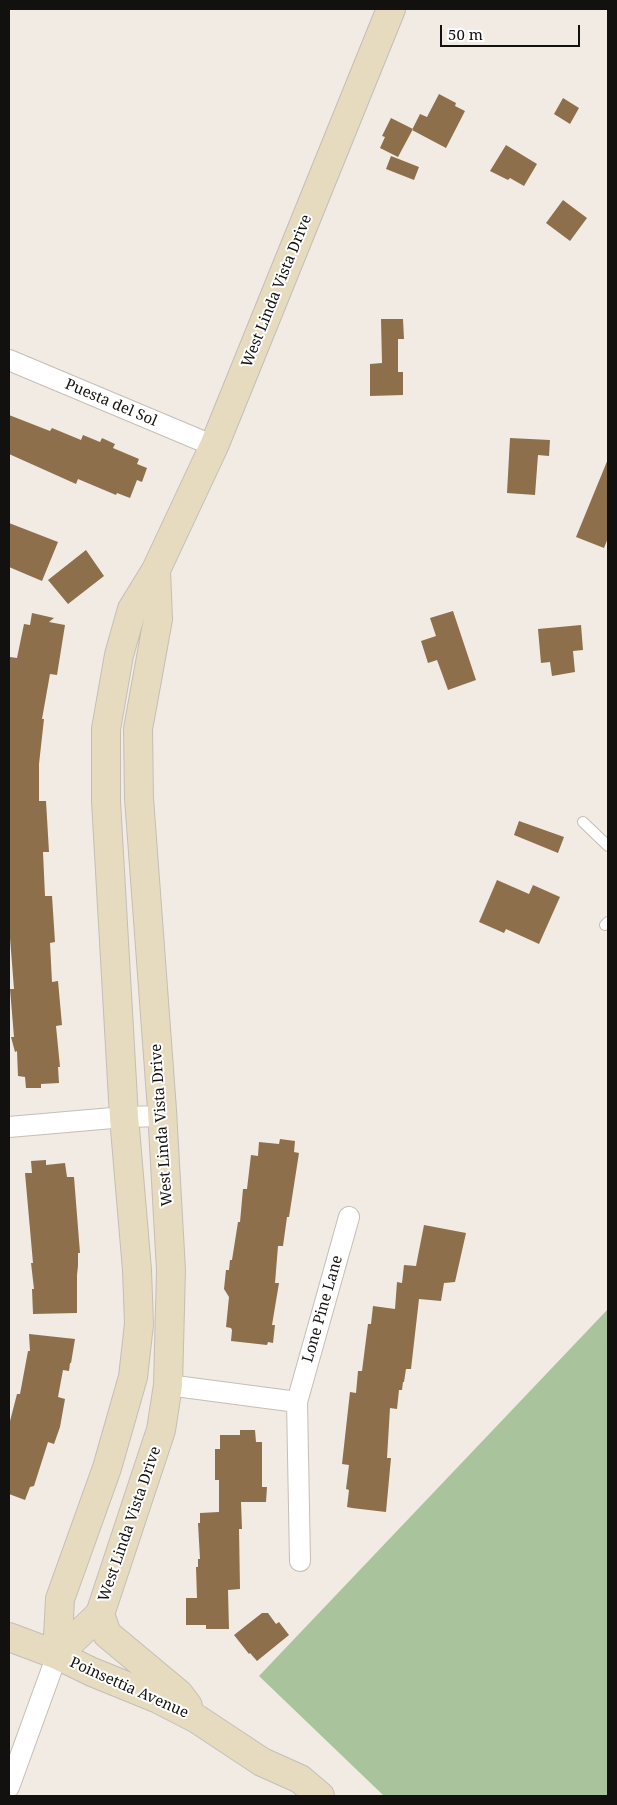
<!DOCTYPE html>
<style>
body{margin:0}
#map{position:relative;width:617px;height:1805px;overflow:hidden;background:#f1ebe4;font-family:"Noto Serif",serif}
canvas{display:block}
.frame{position:absolute;inset:0;border:10px solid #13110f;pointer-events:none}
.scale{position:absolute;left:440px;top:25px;width:140px;height:22px;box-sizing:border-box;border:2px solid #13110f;border-top:0;padding-left:6px;font-size:15px;line-height:18px;white-space:nowrap;color:#13110f;-webkit-text-stroke:4px #fff;paint-order:stroke}
</style>
<div id="map">
<canvas width="617" height="1805"></canvas>
<div class="frame"></div>
<div class="scale">50 m</div>
</div>
<script>
const ctx = document.querySelector('canvas').getContext('2d');
ctx.lineJoin = 'round';
function fillPath(path, color) {
  ctx.fillStyle = color;
  ctx.fill(path, 'evenodd');
}
function stroke(path, color, width, dash) {
  ctx.strokeStyle = color;
  ctx.lineWidth = width;
  ctx.lineCap = dash ? 'butt' : 'round';
  ctx.setLineDash(dash || []);
  ctx.stroke(path);
}
function drawText(font, color, halo, rows, align = 'center') {
  ctx.font = font + ' "Noto Serif",serif';
  ctx.lineWidth = 4;
  ctx.setLineDash([]);
  ctx.textBaseline = 'middle';
  ctx.strokeStyle = halo;
  ctx.fillStyle = color;
  for (const [text, x, y, turn = 0] of rows) {
    ctx.save();
    ctx.translate(x, y);
    ctx.rotate((+turn || 0) * Math.PI / 180);
    ctx.textAlign = isNaN(turn) ? turn : align;
    if (halo) ctx.strokeText(text, 0, 0);
    ctx.fillText(text, 0, 0);
    ctx.restore();
  }
}
fillPath(new Path2D(`
 M 608,1309 L 608,1796 L 384,1796 L 259,1676 Z`), '#a9c49d');
fillPath(new Path2D(`
 M 439,94 L 456,103 L 455,106 L 465,111 L 446,148 L 412,130 L 420,114 L 427,117 Z
 M 563,98 L 579,108 L 570,124 L 554,114 Z
 M 391,118 L 413,129 L 398,157 L 380,148 L 385,137 L 382,136 Z
 M 506,145 L 537,164 L 524,186 L 510,178 L 508,180 L 490,171 Z
 M 391,156 L 419,167 L 414,180 L 386,169 Z
 M 563,200 L 587,218 L 570,241 L 546,223 Z
 M 381,319 L 403,319 L 404,339 L 398,339 L 398,372 L 403,372 L 403,395 L 370,396 L 370,364 L 382,363 Z
 M 9,415 L 50,431 L 52,428 L 81,440 L 83,435 L 100,442 L 102,438 L 115,444 L 113,448 L 139,459 L 137,464 L 147,468 L 142,482 L 137,480 L 130,498 L 117,493 L 116,495 L 78,479 L 76,484 L 9,454 Z
 M 510,438 L 550,440 L 549,456 L 538,455 L 535,495 L 507,493 Z
 M 608,459 L 608,538 L 604,548 L 576,537 Z
 M 9,523 L 58,542 L 42,581 L 9,567 Z
 M 86,550 L 104,576 L 68,604 L 48,580 Z
 M 453,611 L 476,680 L 448,690 L 437,660 L 428,663 L 421,641 L 436,636 L 430,618 Z
 M 32,613 L 54,618 L 49,622 L 65,625 L 57,675 L 50,674 L 42,719 L 44,719 L 39,764 L 39,801 L 46,801 L 49,852 L 43,852 L 45,896 L 52,896 L 55,942 L 50,943 L 52,982 L 58,981 L 62,1025 L 56,1026 L 60,1067 L 58,1067 L 59,1083 L 41,1084 L 41,1088 L 26,1088 L 25,1077 L 18,1076 L 17,1051 L 15,1052 L 11,1037 L 14,1037 L 10,989 L 14,989 L 9,925 L 9,667 L 10,657 L 17,658 L 24,624 L 30,625 Z
 M 581,625 L 583,650 L 573,651 L 575,672 L 552,676 L 550,662 L 541,663 L 538,629 Z
 M 519,821 L 564,837 L 558,853 L 514,835 Z
 M 497,880 L 529,894 L 533,885 L 560,897 L 539,944 L 506,929 L 504,933 L 479,922 Z
 M 280,1139 L 295,1141 L 294,1152 L 299,1153 L 289,1217 L 287,1217 L 283,1246 L 278,1246 L 275,1283 L 279,1283 L 272,1325 L 275,1325 L 273,1343 L 268,1342 L 267,1345 L 231,1341 L 232,1330 L 231,1328 L 226,1327 L 229,1297 L 224,1289 L 226,1270 L 229,1270 L 230,1260 L 232,1260 L 238,1222 L 240,1222 L 243,1189 L 247,1189 L 251,1155 L 258,1156 L 259,1142 L 279,1144 Z
 M 46,1160 L 46,1165 L 65,1163 L 67,1177 L 74,1177 L 80,1253 L 78,1253 L 78,1266 L 77,1275 L 77,1313 L 33,1314 L 32,1289 L 34,1289 L 31,1263 L 33,1263 L 25,1173 L 32,1173 L 31,1161 Z
 M 424,1225 L 466,1233 L 455,1282 L 444,1283 L 441,1301 L 419,1299 L 411,1369 L 406,1369 L 404,1382 L 403,1382 L 402,1390 L 399,1390 L 397,1409 L 390,1408 L 387,1458 L 391,1458 L 386,1512 L 352,1508 L 347,1507 L 349,1490 L 346,1489 L 349,1465 L 342,1464 L 350,1392 L 356,1393 L 358,1371 L 362,1371 L 368,1324 L 371,1324 L 373,1306 L 395,1309 L 397,1282 L 402,1283 L 404,1265 L 416,1266 Z
 M 29,1334 L 75,1339 L 71,1363 L 70,1363 L 69,1371 L 63,1370 L 58,1397 L 65,1399 L 60,1427 L 54,1444 L 48,1442 L 34,1486 L 30,1487 L 25,1500 L 9,1494 L 9,1425 L 17,1394 L 20,1394 L 28,1351 L 30,1351 Z
 M 240,1430 L 255,1430 L 256,1442 L 262,1442 L 262,1487 L 267,1487 L 266,1502 L 241,1502 L 242,1529 L 239,1529 L 240,1589 L 228,1590 L 229,1629 L 206,1629 L 206,1625 L 186,1625 L 186,1598 L 197,1598 L 196,1567 L 198,1567 L 198,1559 L 200,1559 L 198,1523 L 200,1523 L 200,1513 L 219,1512 L 219,1480 L 215,1480 L 215,1449 L 220,1449 L 220,1435 L 240,1435 Z
 M 262,1613 L 268,1613 L 276,1624 L 279,1622 L 289,1635 L 257,1661 L 250,1653 L 249,1654 L 234,1635 Z`), '#8d6f4b');
const lane = new Path2D(`
 M 583,822 L 608,846
 M 605,925 L 608,922`);
const street = new Path2D(`
 M 9,360 L 214,446
 M 9,1127 L 124,1117 L 162,1116
 M 168,1385 L 297,1402
 M 300,1561 L 297,1402 L 349,1217
 M 9,1787 L 57,1655`);
const secondary = new Path2D(`
 M 100,1614 L 107,1634 L 179,1694 L 188,1706
 M 9,1637 L 57,1655 L 92,1672 L 156,1698 L 197,1719 L 262,1762 L 300,1779 L 320,1796
 M 57,1655 L 60,1599 L 107,1468 L 133,1377 L 139,1324 L 137,1270 L 124,1117 L 106,801 L 106,729 L 119,655 L 132,609 L 156,570 L 214,446 L 391,9
 M 57,1655 L 100,1614 L 161,1430 L 168,1385 L 171,1270 L 162,1110 L 139,798 L 138,729 L 158,619 L 156,570`);
stroke(lane, '#c4beb7', 12);
stroke(street, '#c4beb7', 22);
stroke(secondary, '#c4beb7', 30);
stroke(lane, '#fff', 10);
stroke(street, '#fff', 20);
stroke(secondary, '#e6dbbe', 28);
drawText('15px', '#13110f', '#fff', [
 ["West Linda Vista Drive",277,291,-68],
 ["Puesta del Sol",111,403,23],
 ["West Linda Vista Drive",162,1125,-94],
 ["Lone Pine Lane",323,1309,-74],
 ["West Linda Vista Drive",130,1524,-71],
 ["Poinsettia Avenue",129,1688,24]
]);
</script>
